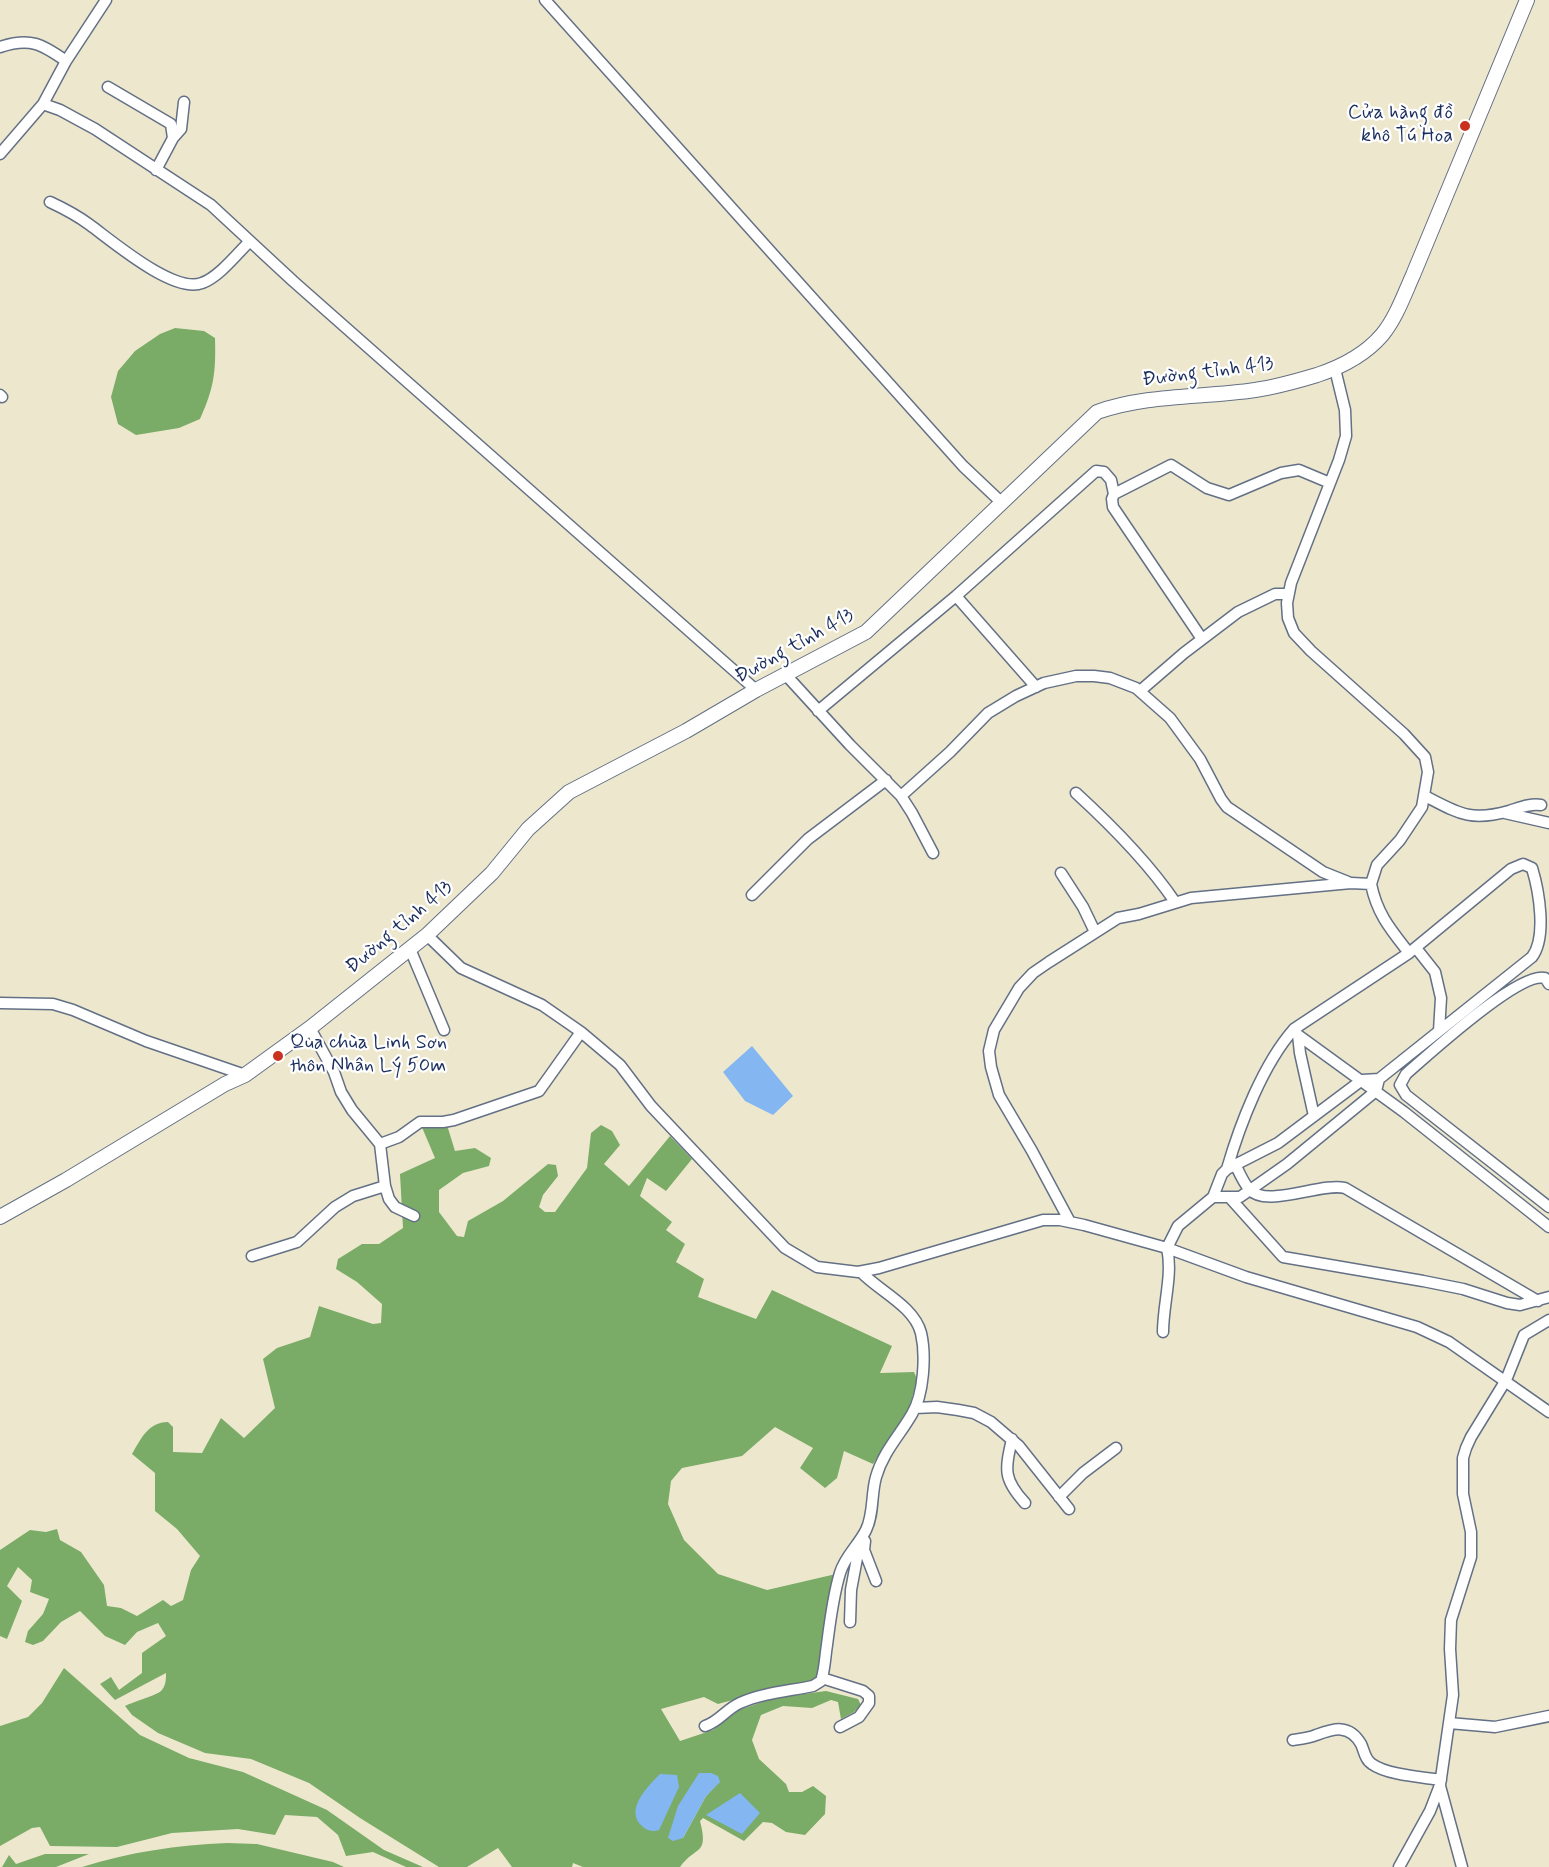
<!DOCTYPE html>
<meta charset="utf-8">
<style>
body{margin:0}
canvas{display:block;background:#ede8cd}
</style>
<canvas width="1549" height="1867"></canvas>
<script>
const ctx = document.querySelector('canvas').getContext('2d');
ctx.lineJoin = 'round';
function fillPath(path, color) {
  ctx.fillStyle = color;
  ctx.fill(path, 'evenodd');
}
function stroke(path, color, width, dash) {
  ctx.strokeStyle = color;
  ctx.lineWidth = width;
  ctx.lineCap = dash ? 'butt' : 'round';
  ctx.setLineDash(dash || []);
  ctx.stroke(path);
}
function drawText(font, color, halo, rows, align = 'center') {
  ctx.font = font + ' Mynerve,sans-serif';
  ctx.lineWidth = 4.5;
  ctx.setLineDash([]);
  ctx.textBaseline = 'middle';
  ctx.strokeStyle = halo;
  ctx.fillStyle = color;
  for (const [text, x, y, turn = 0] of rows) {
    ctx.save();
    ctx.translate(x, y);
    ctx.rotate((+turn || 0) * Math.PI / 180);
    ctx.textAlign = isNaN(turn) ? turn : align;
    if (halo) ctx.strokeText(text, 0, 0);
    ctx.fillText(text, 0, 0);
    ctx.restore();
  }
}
fillPath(new Path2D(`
 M 175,328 L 204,331 L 215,338 C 216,372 214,388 200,419 L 179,428 L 136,435 L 118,424 L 111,397 L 118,371 L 135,351 L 160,334 Z
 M 421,1125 L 447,1125 L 455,1151 L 475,1148 L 491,1158 L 489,1166 L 463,1173 L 439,1190 L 439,1212 L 457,1236 L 464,1237 L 468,1221 L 503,1201 L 548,1164 L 556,1165 L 558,1176 L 543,1195 L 539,1207 L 545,1212 L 555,1212 L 587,1168 L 591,1133 L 601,1125 L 612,1131 L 620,1145 L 604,1164 L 629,1186 L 670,1136 L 692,1159 L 666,1191 L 647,1178 L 640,1196 L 672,1222 L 666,1230 L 685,1244 L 676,1262 L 704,1279 L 698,1297 L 756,1319 L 772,1290 L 892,1346 L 880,1373 L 914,1372 L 917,1379 L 910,1406 L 873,1464 L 844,1451 L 837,1478 L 825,1488 L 800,1468 L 813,1448 L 775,1427 L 742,1456 L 682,1468 L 671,1481 L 668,1504 L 684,1540 L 718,1574 L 767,1590 L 836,1574 L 818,1675 L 813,1682 L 751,1695 L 718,1704 L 704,1697 L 661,1709 L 680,1741 L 713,1730 L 739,1710 L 774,1698 L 826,1691 L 858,1699 L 861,1705 L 854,1712 L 841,1719 L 838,1702 L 831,1700 L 812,1708 L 783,1706 L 761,1715 L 752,1740 L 759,1759 L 786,1784 L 789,1792 L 802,1792 L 813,1786 L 826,1796 L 825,1814 L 805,1835 L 786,1832 L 772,1823 L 763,1822 L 744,1841 L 703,1818 L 700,1821 C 709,1856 696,1845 680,1867 L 583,1867 L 573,1863 L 572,1867 L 512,1867 L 498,1848 L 467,1867 L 439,1867 L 360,1818 L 309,1783 L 251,1759 L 205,1753 L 158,1733 L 132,1715 L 125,1706 C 133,1702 157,1695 161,1691 C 166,1686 166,1679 166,1673 L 115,1700 L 100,1684 L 111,1677 L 119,1690 L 142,1673 L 142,1653 L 166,1636 L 158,1623 L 137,1632 L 125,1645 L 105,1636 L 80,1611 L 61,1622 L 43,1641 L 33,1645 L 25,1642 L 28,1631 L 43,1614 L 49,1599 L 30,1592 L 32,1580 L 18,1567 L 7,1586 L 22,1601 L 7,1639 L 0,1636 L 0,1550 L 30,1530 L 46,1532 L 57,1529 L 60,1540 L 81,1552 L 104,1585 L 107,1606 L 121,1608 L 137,1616 L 163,1600 L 171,1606 L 183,1600 L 191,1570 L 200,1556 L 177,1529 L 155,1511 L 155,1473 L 132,1454 C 141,1439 148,1422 168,1422 L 173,1427 L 173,1452 L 202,1453 L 221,1418 L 244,1438 L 275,1408 L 263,1359 L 277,1348 L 310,1337 L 319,1306 L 373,1324 L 381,1323 L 382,1304 L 357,1282 L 336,1269 L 338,1259 L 362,1244 L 379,1244 L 403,1228 L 400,1174 L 435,1158 ZM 719,1782 L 706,1796 L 683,1838 L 678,1806 Z
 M 64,1668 L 140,1735 L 189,1758 L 243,1772 L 327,1810 L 384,1850 L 423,1867 L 406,1867 L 373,1852 L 346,1856 L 338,1835 L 317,1817 L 285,1815 L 275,1835 L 238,1829 L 172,1833 L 117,1847 L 50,1846 L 40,1827 L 32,1828 L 0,1846 L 0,1726 L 28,1717 L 42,1703 Z
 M 227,1843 L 257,1844 L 333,1862 L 344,1867 L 82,1867 C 130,1852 177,1845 227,1843 Z
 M 45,1854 L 89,1854 L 56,1867 L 2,1867 L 9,1855 L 16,1864 Z`), '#7aac68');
fillPath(new Path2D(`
 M 752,1046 L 793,1096 L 773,1115 L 745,1101 L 723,1072 Z
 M 699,1773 L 711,1773 L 718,1776 L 720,1782 L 706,1796 L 683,1838 L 673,1841 L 668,1838 L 678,1806 Z
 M 660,1774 L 677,1775 L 679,1787 L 659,1830 C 653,1832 647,1831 642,1826 C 624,1810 648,1786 660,1774 Z
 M 740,1793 L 760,1813 L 742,1834 L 706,1815 Z`), '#84b7f1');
const minor = new Path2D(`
 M 545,0 L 963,466 L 1001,502
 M 0,47 C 30,37 42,44 66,61
 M 108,87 L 171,124 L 173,138 L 156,170
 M 43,104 L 60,110 L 95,129 L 211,205 L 293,281 L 756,690
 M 173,138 L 181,129 L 184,102
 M 0,154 L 43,104 L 66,61 L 106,0
 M 50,202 C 65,209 78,216 90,225 C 112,241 174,294 202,283 C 219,277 237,254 250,241
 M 1335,369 L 1345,410 L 1346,436 L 1339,460 L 1291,583 L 1287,603 L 1288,618 L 1294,633 L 1311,651 L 1404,734 L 1425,757 L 1428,772 L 1422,807 L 1400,840 L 1377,865 L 1371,884
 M 0,395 L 2,397
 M 1114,494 L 1112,499 L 1113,507 L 1202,639
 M 956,596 L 1036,687
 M 786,675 L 850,745 L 901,796 L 912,813 L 933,853
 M 1140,691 L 1184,653 L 1238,612 L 1275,594 L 1288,594
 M 818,711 L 956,596 L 1096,471 L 1104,472 L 1111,480 L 1114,494 L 1171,465 L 1207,488 L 1229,495 L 1281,473 L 1299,470 L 1330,483
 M 1076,793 C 1112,826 1148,862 1175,902
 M 901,796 L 950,752 L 988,713 L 1016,696 L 1044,683 L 1076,676 L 1094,676 L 1110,678 L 1136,688 L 1170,718 L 1200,759 L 1221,799 L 1227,807 L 1323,872 L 1348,882
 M 1425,796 C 1458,813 1470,822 1509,811 C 1519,808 1530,803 1541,805
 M 1505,813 L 1549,823
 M 1061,873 L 1083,907 L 1095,932
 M 752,895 L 808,839 L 886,780
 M 427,935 L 461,968 L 542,1005 L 581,1032 L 620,1065 L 651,1106 L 785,1248 L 817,1267 L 858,1272 L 879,1268 L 1043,1220 L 1060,1220 L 1084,1225 L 1167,1248 L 1246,1277 L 1417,1327 L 1449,1342 L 1549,1412
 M 1416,948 L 1435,972 L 1441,998 L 1439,1031
 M 410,949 L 444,1030
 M 1549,984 L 1545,978 C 1519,971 1428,1055 1406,1074 L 1400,1085 L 1406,1095 L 1549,1207
 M 0,1003 L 53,1004 L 73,1010 L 146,1041 L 245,1075
 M 310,1028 L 334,1072 L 341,1092 L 352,1110 L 380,1144 L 385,1186 L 389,1199 L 395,1207 L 414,1216
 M 1294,1029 L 1298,1035 L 1404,1112 L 1549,1227
 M 1298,1035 L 1300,1053 L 1314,1116
 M 380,1144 L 399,1137 L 420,1122 L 443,1122 L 454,1120 L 539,1091 L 581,1032
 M 1235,1164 C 1239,1172 1243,1182 1249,1189 C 1266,1209 1321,1182 1345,1188 L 1538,1301
 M 1213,1197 L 1240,1197 L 1287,1164 L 1376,1091 L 1379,1079 L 1532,957 C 1547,937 1539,891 1532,868 L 1523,864 L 1511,869 L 1409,953 L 1294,1029 C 1263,1064 1240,1124 1227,1169
 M 1230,1198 L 1283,1257 L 1423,1281 L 1463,1289 L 1507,1303 L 1520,1305 L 1549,1297
 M 1070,1222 L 1032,1151 L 999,1095 L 991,1067 L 989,1051 L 994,1030 L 1019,988 L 1033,973 L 1049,962 L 1118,918 L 1139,914 L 1191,898 L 1351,883 L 1371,884 C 1377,914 1391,930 1409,953
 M 252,1256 L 297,1242 L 335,1207 L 353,1196 L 385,1186
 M 1163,1332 C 1163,1304 1173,1275 1167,1248 L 1178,1226 L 1213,1197 L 1222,1174 L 1227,1169 L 1278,1143 L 1362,1080 L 1379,1079
 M 915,1408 L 937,1407 L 958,1410 L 974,1413 L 991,1422 L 1019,1446 L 1069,1509
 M 1012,1439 C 1005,1470 1003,1479 1025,1503
 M 1059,1497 L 1083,1473 L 1116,1448
 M 865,1541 L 864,1550 L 876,1581
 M 850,1622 L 851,1590 L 860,1542
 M 822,1678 L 863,1691 L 869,1696 L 869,1703 L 859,1717 L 840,1727
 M 1449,1723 L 1495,1727 L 1549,1716
 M 705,1726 C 719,1722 726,1709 740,1703 C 762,1693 789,1691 813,1686 L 821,1681 C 825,1669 825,1657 827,1645 C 830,1621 833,1596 840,1573 C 845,1556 858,1546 866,1530 C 874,1514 871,1494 876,1477 C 883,1452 900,1435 912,1414 C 924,1394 926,1355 921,1333 C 914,1306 879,1291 861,1272
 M 1293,1740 C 1300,1739 1309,1738 1316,1735 C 1333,1729 1349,1723 1361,1744 C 1364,1750 1365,1760 1372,1764 C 1387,1775 1422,1777 1441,1780
 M 1440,1786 L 1462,1867
 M 1399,1867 L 1430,1811 L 1440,1785 L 1453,1695 L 1450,1649 L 1451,1620 L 1471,1557 L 1471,1532 L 1463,1494 L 1463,1458 L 1466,1448 L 1471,1437 L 1506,1380 L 1524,1335 L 1549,1320`);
const major = new Path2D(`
 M 0,1217 L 66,1180 L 225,1084 L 245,1075 L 310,1028 L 427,935 L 492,873 L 528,829 L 569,792 L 686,731 L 756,690 L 866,632 L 1097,412 C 1148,394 1202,398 1255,390 C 1276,387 1297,381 1317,375 C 1341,367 1365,355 1382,335 C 1396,318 1404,295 1413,275 L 1527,0`);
stroke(minor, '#647085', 13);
stroke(major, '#647085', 16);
stroke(minor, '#fff', 10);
stroke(major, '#fff', 14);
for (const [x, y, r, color] of [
 [1465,126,6,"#c8321e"],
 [278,1056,6,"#c8321e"]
]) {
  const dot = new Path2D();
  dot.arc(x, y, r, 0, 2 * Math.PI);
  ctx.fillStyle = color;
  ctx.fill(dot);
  stroke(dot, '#fff', 2);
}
drawText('20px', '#1b2f5e', '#fff', [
 ["Cửa hàng đồ",1453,114],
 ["khô Tú Hoa",1453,137],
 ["Qua chùa Linh Sơn",290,1044,"left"],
 ["thôn Nhân Lý 50m",290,1067,"left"]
], 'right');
drawText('20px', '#1b2f5e', '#fff', [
 ["Đường tỉnh 413",1208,373,-7],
 ["Đường tỉnh 413",795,647,-29],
 ["Đường tỉnh 413",400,928,-40]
]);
</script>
